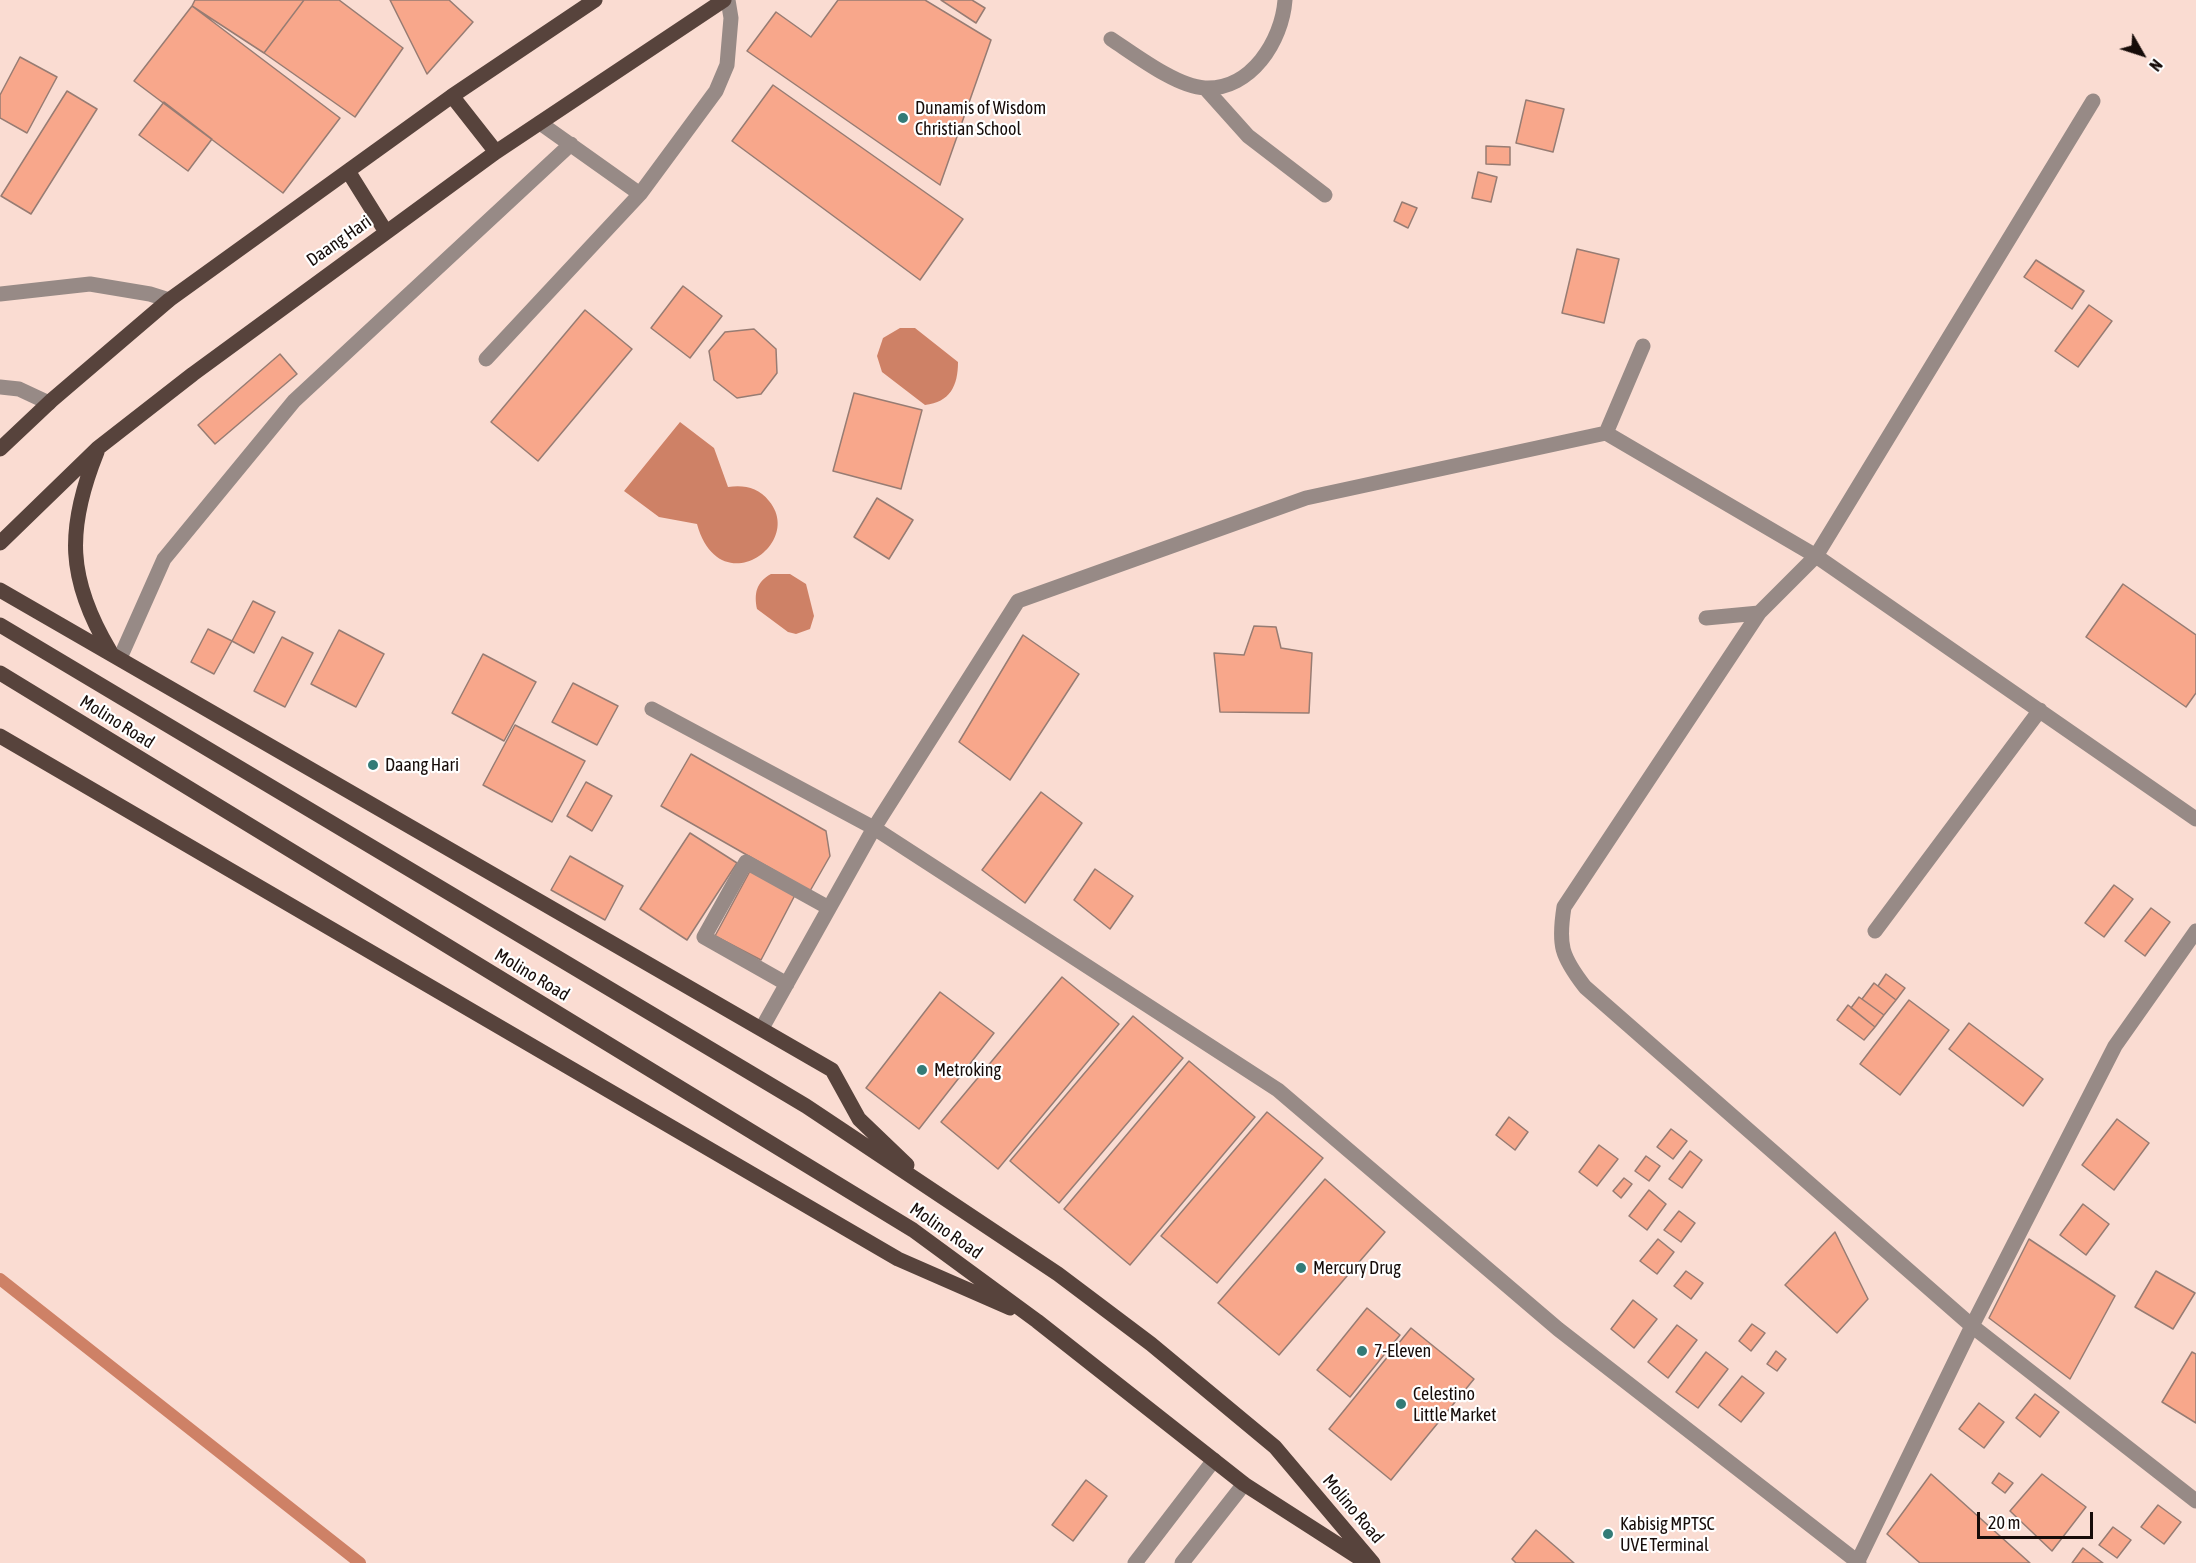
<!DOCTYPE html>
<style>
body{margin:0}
#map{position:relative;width:2196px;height:1563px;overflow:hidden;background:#fadcd2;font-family:"Asap Condensed",sans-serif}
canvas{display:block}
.north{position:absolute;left:2112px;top:24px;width:60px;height:60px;-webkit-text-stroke:4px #fff;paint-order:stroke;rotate:129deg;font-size:16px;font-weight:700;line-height:24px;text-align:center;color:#160c09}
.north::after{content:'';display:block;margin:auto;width:21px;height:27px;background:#160c09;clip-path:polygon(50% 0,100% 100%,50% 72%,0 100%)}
.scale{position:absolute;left:1977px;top:1512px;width:116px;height:27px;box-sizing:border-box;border:3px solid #160c09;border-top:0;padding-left:8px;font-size:18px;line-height:21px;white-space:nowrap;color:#160c09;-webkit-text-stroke:4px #fff;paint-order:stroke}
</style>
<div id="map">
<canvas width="2196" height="1563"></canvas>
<div class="north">N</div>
<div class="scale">20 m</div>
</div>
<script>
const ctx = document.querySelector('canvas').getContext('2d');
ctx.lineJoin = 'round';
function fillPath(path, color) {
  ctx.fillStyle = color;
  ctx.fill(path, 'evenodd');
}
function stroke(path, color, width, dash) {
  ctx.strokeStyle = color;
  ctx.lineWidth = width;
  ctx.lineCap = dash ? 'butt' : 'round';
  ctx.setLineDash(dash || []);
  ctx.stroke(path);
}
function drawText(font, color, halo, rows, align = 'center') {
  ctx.font = font + ' "Asap Condensed",sans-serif';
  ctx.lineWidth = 4.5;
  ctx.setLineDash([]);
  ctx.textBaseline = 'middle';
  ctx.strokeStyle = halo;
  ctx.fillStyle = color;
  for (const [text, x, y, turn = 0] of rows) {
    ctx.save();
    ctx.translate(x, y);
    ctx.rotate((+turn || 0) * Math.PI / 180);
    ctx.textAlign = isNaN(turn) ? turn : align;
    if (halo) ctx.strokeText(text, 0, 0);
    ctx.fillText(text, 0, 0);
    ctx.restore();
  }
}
fillPath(new Path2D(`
 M 900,328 L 915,328 L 958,362 C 958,386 950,402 925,405 L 882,372 L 877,356 L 883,338 Z
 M 680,422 L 714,448 L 728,487 C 744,485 758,487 769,501 C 805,544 719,604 697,524 L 659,517 L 624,491 Z
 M 771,574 L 790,574 L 806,584 L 814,616 L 810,629 L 796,634 L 788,632 L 757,609 C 754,594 756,582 771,574 Z`), '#ce8166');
stroke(new Path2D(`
 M 0,1279 L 360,1563`), '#ce8166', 12);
const building = new Path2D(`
 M 195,0 L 304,0 L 264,53 L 192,6 Z
 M 304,0 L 339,0 L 403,48 L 355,117 L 264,53 Z
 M 390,0 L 449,0 L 473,22 L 427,74 Z
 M 838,0 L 925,0 L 991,40 L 940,185 L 747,51 L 776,12 L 811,37 Z
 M 941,0 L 972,0 L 985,8 L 976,23 Z
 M 192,6 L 340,118 L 283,193 L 134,81 Z
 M 20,57 L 57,77 L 27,133 L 0,118 L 0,95 Z
 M 773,85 L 963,219 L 920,280 L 732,141 Z
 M 67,91 L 97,109 L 31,214 L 1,196 Z
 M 1526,100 L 1564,109 L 1553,152 L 1516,143 Z
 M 164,102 L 212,139 L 188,171 L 139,135 Z
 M 1486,146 L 1510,147 L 1510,165 L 1486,164 Z
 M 1478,172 L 1497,177 L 1491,202 L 1472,198 Z
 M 1402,202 L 1417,208 L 1408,228 L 1394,221 Z
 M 1577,249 L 1619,259 L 1604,323 L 1562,313 Z
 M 2036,260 L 2084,291 L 2072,309 L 2024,277 Z
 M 683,286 L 722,316 L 690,358 L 651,328 Z
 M 2089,305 L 2112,321 L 2078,367 L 2055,351 Z
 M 585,310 L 632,349 L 538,461 L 491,422 Z
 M 754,329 L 776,349 L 777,373 L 761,394 L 737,398 L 714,380 L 709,351 L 725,332 Z
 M 280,354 L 297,374 L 215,444 L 198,425 Z
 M 854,393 L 922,410 L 901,489 L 833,471 Z
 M 877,498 L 913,520 L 889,559 L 854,537 Z
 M 2123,584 L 2196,635 L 2196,693 L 2186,707 L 2086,637 Z
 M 253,601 L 275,612 L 254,653 L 232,641 Z
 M 1254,626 L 1276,627 L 1281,648 L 1312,653 L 1309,713 L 1220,712 L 1214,653 L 1244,655 Z
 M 208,629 L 232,641 L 214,674 L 191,662 Z
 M 339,630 L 384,654 L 356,707 L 311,684 Z
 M 1023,635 L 1079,674 L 1010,780 L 959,742 Z
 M 282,637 L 313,653 L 285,707 L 254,691 Z
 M 483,654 L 536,682 L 504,741 L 452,713 Z
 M 573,683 L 618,706 L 597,745 L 552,722 Z
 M 515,725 L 585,761 L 552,822 L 483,785 Z
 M 691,754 L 826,831 L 830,856 L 810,891 L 661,806 Z
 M 586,782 L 612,796 L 592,831 L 567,816 Z
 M 1041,792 L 1082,823 L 1025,903 L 982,870 Z
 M 690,833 L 737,863 L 687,940 L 640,909 Z
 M 570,856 L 623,886 L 605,920 L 551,890 Z
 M 1095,869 L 1133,896 L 1110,929 L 1074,900 Z
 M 750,871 L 795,895 L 761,960 L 715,936 Z
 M 2114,885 L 2133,899 L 2104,937 L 2085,923 Z
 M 2151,908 L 2170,922 L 2145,956 L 2125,941 Z
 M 1886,974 L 1905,988 L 1896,1000 L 1878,986 Z
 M 1062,977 L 1119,1024 L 998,1169 L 941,1122 Z
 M 1874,983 L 1896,1000 L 1884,1015 L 1862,999 Z
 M 940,992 L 994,1033 L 919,1129 L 866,1088 Z
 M 1859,997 L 1884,1015 L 1875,1027 L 1851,1008 Z
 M 1909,1000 L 1949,1030 L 1900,1095 L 1860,1064 Z
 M 1848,1005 L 1875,1027 L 1864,1040 L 1837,1020 Z
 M 1133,1016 L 1183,1058 L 1059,1203 L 1010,1161 Z
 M 1969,1023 L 2043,1079 L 2023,1106 L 1949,1049 Z
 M 1189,1061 L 1255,1117 L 1130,1265 L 1064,1209 Z
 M 1267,1112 L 1323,1158 L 1217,1283 L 1161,1236 Z
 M 1509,1117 L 1528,1132 L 1515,1150 L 1496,1135 Z
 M 2117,1119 L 2149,1143 L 2114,1190 L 2082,1165 Z
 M 1671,1129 L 1687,1141 L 1673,1159 L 1657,1147 Z
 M 1599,1145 L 1618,1159 L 1597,1186 L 1579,1172 Z
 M 1690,1151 L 1702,1160 L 1682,1188 L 1669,1179 Z
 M 1646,1156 L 1660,1166 L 1649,1181 L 1635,1171 Z
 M 1624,1178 L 1632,1184 L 1621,1198 L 1613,1191 Z
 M 1325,1179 L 1385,1232 L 1279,1355 L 1218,1303 Z
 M 1649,1190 L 1666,1204 L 1647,1230 L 1629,1216 Z
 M 2083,1204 L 2109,1224 L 2086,1255 L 2060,1235 Z
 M 1679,1211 L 1695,1223 L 1681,1242 L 1664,1230 Z
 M 1835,1232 L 1868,1299 L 1837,1333 L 1785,1285 Z
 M 1658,1239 L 1674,1252 L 1657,1274 L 1640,1261 Z
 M 2029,1239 L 2115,1296 L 2070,1379 L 1989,1318 Z
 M 1686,1271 L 1703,1283 L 1691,1299 L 1674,1286 Z
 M 2156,1271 L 2195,1293 L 2173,1329 L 2135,1307 Z
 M 1633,1300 L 1657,1319 L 1634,1348 L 1611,1329 Z
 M 1367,1308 L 1400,1335 L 1350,1397 L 1317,1370 Z
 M 1752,1324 L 1765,1333 L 1751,1351 L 1739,1341 Z
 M 1677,1325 L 1697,1340 L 1668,1378 L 1648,1362 Z
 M 1411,1328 L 1474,1379 L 1391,1480 L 1329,1429 Z
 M 1776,1351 L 1786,1359 L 1777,1371 L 1767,1364 Z
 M 1706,1352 L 1728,1369 L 1698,1408 L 1676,1392 Z
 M 2192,1352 L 2196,1354 L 2196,1423 L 2162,1402 Z
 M 1742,1376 L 1764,1393 L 1741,1422 L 1719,1405 Z
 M 2035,1394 L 2059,1412 L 2040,1437 L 2016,1418 Z
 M 1979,1403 L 2004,1422 L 1984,1448 L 1959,1429 Z
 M 1999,1473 L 2013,1483 L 2005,1493 L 1992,1483 Z
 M 1931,1474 L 2030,1563 L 1920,1563 L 1887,1534 Z
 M 2042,1474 L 2086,1507 L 2052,1551 L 2010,1511 Z
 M 1086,1480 L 1107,1496 L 1073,1541 L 1052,1525 Z
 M 2158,1505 L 2181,1522 L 2164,1544 L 2141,1527 Z
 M 2113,1527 L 2131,1540 L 2117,1558 L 2099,1545 Z
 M 1536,1530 L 1557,1548 L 1574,1563 L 1516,1563 L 1512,1559 Z
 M 2083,1548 L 2103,1563 L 2072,1563 Z`);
fillPath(building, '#f8a78b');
stroke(building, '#977c73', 1.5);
stroke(new Path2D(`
 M 1111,39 C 1134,54 1177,87 1205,88 C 1251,90 1282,41 1285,0
 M 1205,88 L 1248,136 L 1325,195
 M 2093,101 L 1816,556 L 1759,613 L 1564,907 C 1558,945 1561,956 1585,987 L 1972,1326 L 2196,1501
 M 540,123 L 640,194
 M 0,294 L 90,284 L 150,294 L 169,300
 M 486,359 L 640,194 L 716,91 L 727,65 L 731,18 L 728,0
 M 0,387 L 19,389 L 49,403
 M 1606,433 L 1643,346
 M 1706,618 L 1759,613
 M 120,658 L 164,559 L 294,401 L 571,144
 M 652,709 L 874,828 L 1278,1090 L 1558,1329 L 1859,1563
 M 1875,931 L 2040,710
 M 787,984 L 704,937 L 746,862 L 829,908
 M 762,1028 L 874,828 L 1018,601 L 1306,498 L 1606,433 L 1816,556 L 2196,819
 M 1135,1563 L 1214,1460
 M 1182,1563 L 1244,1484
 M 1857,1563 L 1972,1326 L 2115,1046 L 2196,931`), '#978a86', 15);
stroke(new Path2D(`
 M 452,96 L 496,152
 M 348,171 L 386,232
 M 0,449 L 52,400 L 169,300 L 452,96 L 595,0
 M 97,452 C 66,529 67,579 110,651
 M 0,543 L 98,448 L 193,374 L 496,152 L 724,0
 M 0,590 L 832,1070 L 859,1119 L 907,1165
 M 0,625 L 806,1106 L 1058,1274 L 1151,1344 L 1275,1447 L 1373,1563
 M 0,673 L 913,1230 L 1037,1321 L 1244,1484 L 1367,1563
 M 0,736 L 898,1259 L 1010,1308`), '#57433c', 15);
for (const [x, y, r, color] of [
 [903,118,6,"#337b77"],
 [373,765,6,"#337b77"],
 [922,1070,6,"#337b77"],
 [1301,1268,6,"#337b77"],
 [1362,1351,6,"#337b77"],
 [1401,1404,6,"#337b77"],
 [1608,1534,6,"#337b77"]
]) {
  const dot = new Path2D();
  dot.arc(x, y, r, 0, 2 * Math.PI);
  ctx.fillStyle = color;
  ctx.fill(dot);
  stroke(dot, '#fff', 2);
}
drawText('18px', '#160c09', '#fff', [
 ["Dunamis of Wisdom",915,108],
 ["Christian School",915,129],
 ["Daang Hari",385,765],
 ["Metroking",934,1070],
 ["Mercury Drug",1313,1268],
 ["7-Eleven",1374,1351],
 ["Celestino",1413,1394],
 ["Little Market",1413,1415],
 ["Kabisig MPTSC",1620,1524],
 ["UVE Terminal",1620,1545]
], 'left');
drawText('18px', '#160c09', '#fff', [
 ["Daang Hari",339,241,-35],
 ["Molino Road",117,722,32],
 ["Molino Road",532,975,31],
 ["Molino Road",946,1231,35],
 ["Molino Road",1353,1509,50]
]);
</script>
